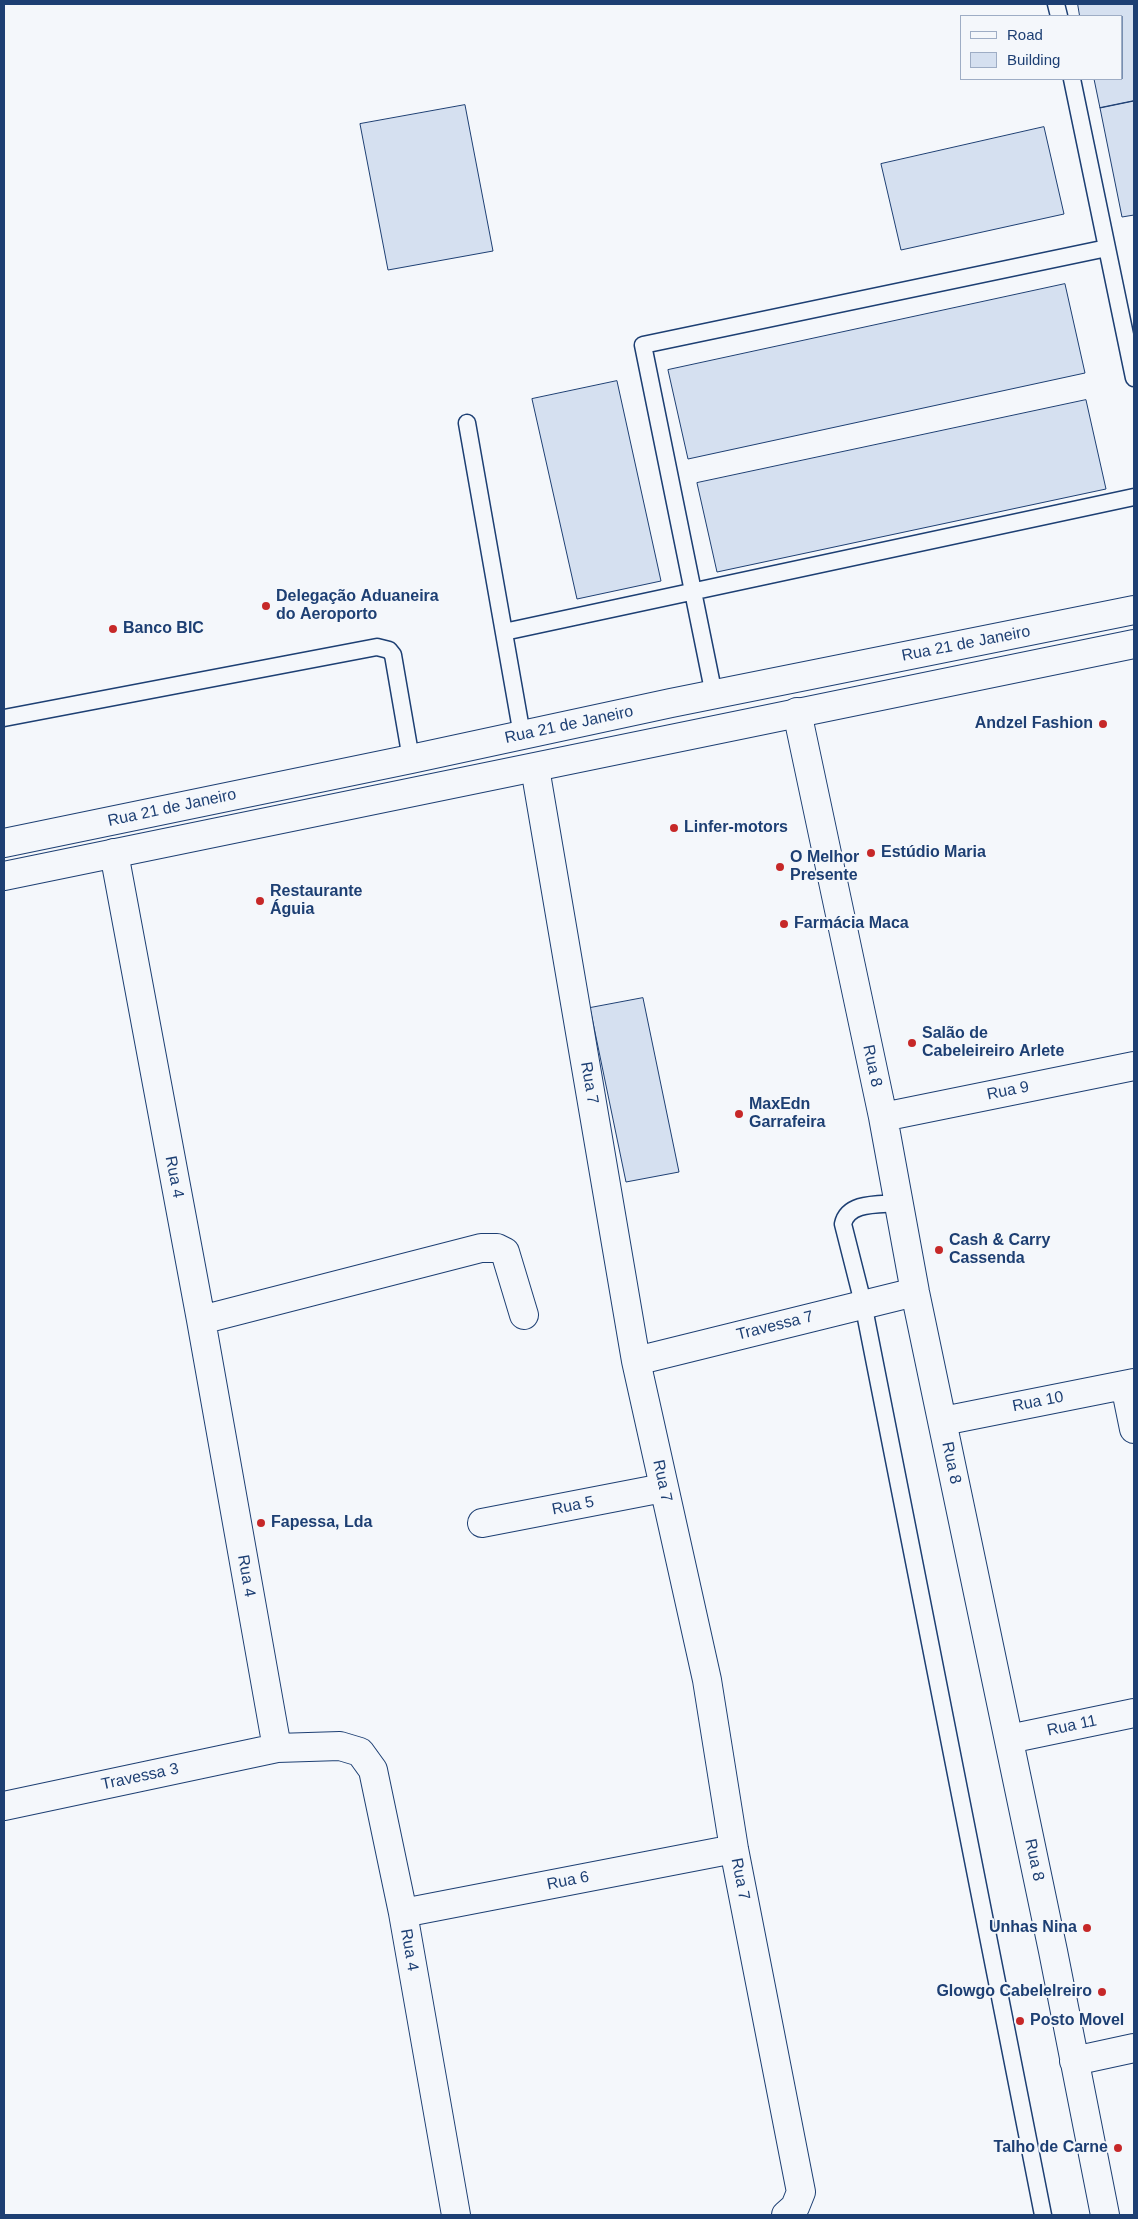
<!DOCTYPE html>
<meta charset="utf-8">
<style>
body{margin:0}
#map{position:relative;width:1138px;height:2219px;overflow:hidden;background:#f4f7fb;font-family:Helvetica,sans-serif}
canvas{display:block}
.frame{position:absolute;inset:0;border:5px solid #1d3f73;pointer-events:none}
.legend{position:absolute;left:960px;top:15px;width:162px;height:65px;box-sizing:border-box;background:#f4f7fb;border:1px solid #9eadc5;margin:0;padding:6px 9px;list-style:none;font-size:15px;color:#1d3f73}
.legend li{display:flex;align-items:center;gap:10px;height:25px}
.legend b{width:25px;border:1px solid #9eadc5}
</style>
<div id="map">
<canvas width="1138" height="2219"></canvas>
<div class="frame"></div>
<ul class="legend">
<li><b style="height:6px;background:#f4f7fb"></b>Road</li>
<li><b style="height:14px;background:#d5e0f0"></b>Building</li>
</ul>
</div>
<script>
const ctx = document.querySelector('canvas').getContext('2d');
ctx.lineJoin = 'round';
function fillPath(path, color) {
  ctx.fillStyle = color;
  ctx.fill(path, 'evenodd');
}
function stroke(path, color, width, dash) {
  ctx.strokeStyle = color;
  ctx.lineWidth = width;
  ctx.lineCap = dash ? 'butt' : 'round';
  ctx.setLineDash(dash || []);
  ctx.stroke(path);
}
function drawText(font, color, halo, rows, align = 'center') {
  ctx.font = font + ' Helvetica,sans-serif';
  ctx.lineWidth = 4;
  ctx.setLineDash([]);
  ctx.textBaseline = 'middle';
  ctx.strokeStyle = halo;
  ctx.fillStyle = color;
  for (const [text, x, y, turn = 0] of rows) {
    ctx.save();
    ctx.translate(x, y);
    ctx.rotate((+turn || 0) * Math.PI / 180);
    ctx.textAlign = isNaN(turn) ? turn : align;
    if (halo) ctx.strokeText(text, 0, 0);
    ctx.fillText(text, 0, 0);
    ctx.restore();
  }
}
const building = new Path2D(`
 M 1078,4 L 1134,4 L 1134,101 L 1100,108 L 1094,79 L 1122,79 L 1122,16 L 1080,16 Z
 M 1134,101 L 1134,215 L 1122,217 L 1100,108 Z
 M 465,105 L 493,251 L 388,270 L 360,124 Z
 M 1044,127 L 1064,214 L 901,250 L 881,164 Z
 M 1065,284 L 1085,373 L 688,459 L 668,370 Z
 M 617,381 L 661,581 L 577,599 L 532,399 Z
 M 1086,400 L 1106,489 L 717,572 L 697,483 Z
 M 643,998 L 679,1172 L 626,1182 L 590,1008 Z`);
fillPath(building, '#d5e0f0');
stroke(building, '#1d3f73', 1);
const service = new Path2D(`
 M 1056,4 L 1059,16
 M 1072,79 L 1134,378
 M 467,423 L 522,735
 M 504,632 L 1134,497
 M 714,695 L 643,345 L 1107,248
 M 4,718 L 377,647 L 389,650 L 393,655 L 411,759
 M 899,1203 C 880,1205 848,1201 843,1224 L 863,1303 L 1043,2215`);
const minor = new Path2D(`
 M 797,712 L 883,1117 L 915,1292 L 1053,1951 L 1105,2215
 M 535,768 L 636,1361 L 707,1680 L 734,1849 L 801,2192 L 795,2207 L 786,2215
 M 114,853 L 201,1320 L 277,1748
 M 883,1117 L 1134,1066
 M 201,1320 L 481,1248 L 497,1248 L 505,1252 L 524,1315
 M 636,1361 L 915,1292
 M 1125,1385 L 1134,1429
 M 943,1421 L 1134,1383
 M 482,1523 L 663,1488
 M 1009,1739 L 1134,1713
 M 4,1806 L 277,1748 L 340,1746 L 360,1752 L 373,1770 L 403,1913 L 456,2215
 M 403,1913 L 734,1849
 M 1074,2061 L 1134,2048`);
const primary = new Path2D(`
 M 4,843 L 411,759 L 671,703 L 1134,610
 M 4,876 L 1134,644`);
stroke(service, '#1d3f73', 19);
stroke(minor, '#1d3f73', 30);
stroke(primary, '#1d3f73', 30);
stroke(service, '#f4f7fb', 16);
stroke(minor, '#f4f7fb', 28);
stroke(primary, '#f4f7fb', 28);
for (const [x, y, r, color] of [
 [266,606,5,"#c62828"],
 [113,629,5,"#c62828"],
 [1103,724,5,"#c62828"],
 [674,828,5,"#c62828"],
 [871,853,5,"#c62828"],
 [780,867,5,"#c62828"],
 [260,901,5,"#c62828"],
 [784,924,5,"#c62828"],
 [912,1043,5,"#c62828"],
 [739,1114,5,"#c62828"],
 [939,1250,5,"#c62828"],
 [261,1523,5,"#c62828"],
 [1087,1928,5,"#c62828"],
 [1102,1992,5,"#c62828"],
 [1020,2021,5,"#c62828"],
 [1118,2148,5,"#c62828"]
]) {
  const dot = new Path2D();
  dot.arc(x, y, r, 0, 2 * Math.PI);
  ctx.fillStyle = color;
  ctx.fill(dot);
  stroke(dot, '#f4f7fb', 2);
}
drawText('bold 16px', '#1d3f73', '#f4f7fb', [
 ["Delegação Aduaneira",276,597],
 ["do Aeroporto",276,615],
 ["Banco BIC",123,629],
 ["Andzel Fashion",1093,724,"right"],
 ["Linfer-motors",684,828],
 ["Estúdio Maria",881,853],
 ["O Melhor",790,858],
 ["Presente",790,876],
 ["Restaurante",270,892],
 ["Águia",270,910],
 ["Farmácia Maca",794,924],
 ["Salão de",922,1034],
 ["Cabeleireiro Arlete",922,1052],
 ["MaxEdn",749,1105],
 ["Garrafeira",749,1123],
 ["Cash & Carry",949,1241],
 ["Cassenda",949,1259],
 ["Fapessa, Lda",271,1523],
 ["Unhas Nina",1077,1928,"right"],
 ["Glowgo Cabelelreiro",1092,1992,"right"],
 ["Posto Movel",1030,2021],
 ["Talho de Carne",1108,2148,"right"]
], 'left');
drawText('16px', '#1d3f73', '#f4f7fb', [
 ["Rua 21 de Janeiro",966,644,-11],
 ["Rua 21 de Janeiro",569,725,-12],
 ["Rua 21 de Janeiro",172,808,-12],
 ["Rua 8",872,1066,78],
 ["Rua 7",589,1083,80],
 ["Rua 9",1008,1091,-11],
 ["Rua 4",174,1177,79],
 ["Travessa 7",775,1326,-14],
 ["Rua 10",1038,1402,-11],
 ["Rua 8",951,1463,78],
 ["Rua 7",662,1481,78],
 ["Rua 5",573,1506,-11],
 ["Rua 4",246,1576,80],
 ["Rua 11",1072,1726,-12],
 ["Travessa 3",140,1777,-12],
 ["Rua 8",1034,1860,78],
 ["Rua 7",740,1879,79],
 ["Rua 6",568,1881,-11],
 ["Rua 4",409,1950,80]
]);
</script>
